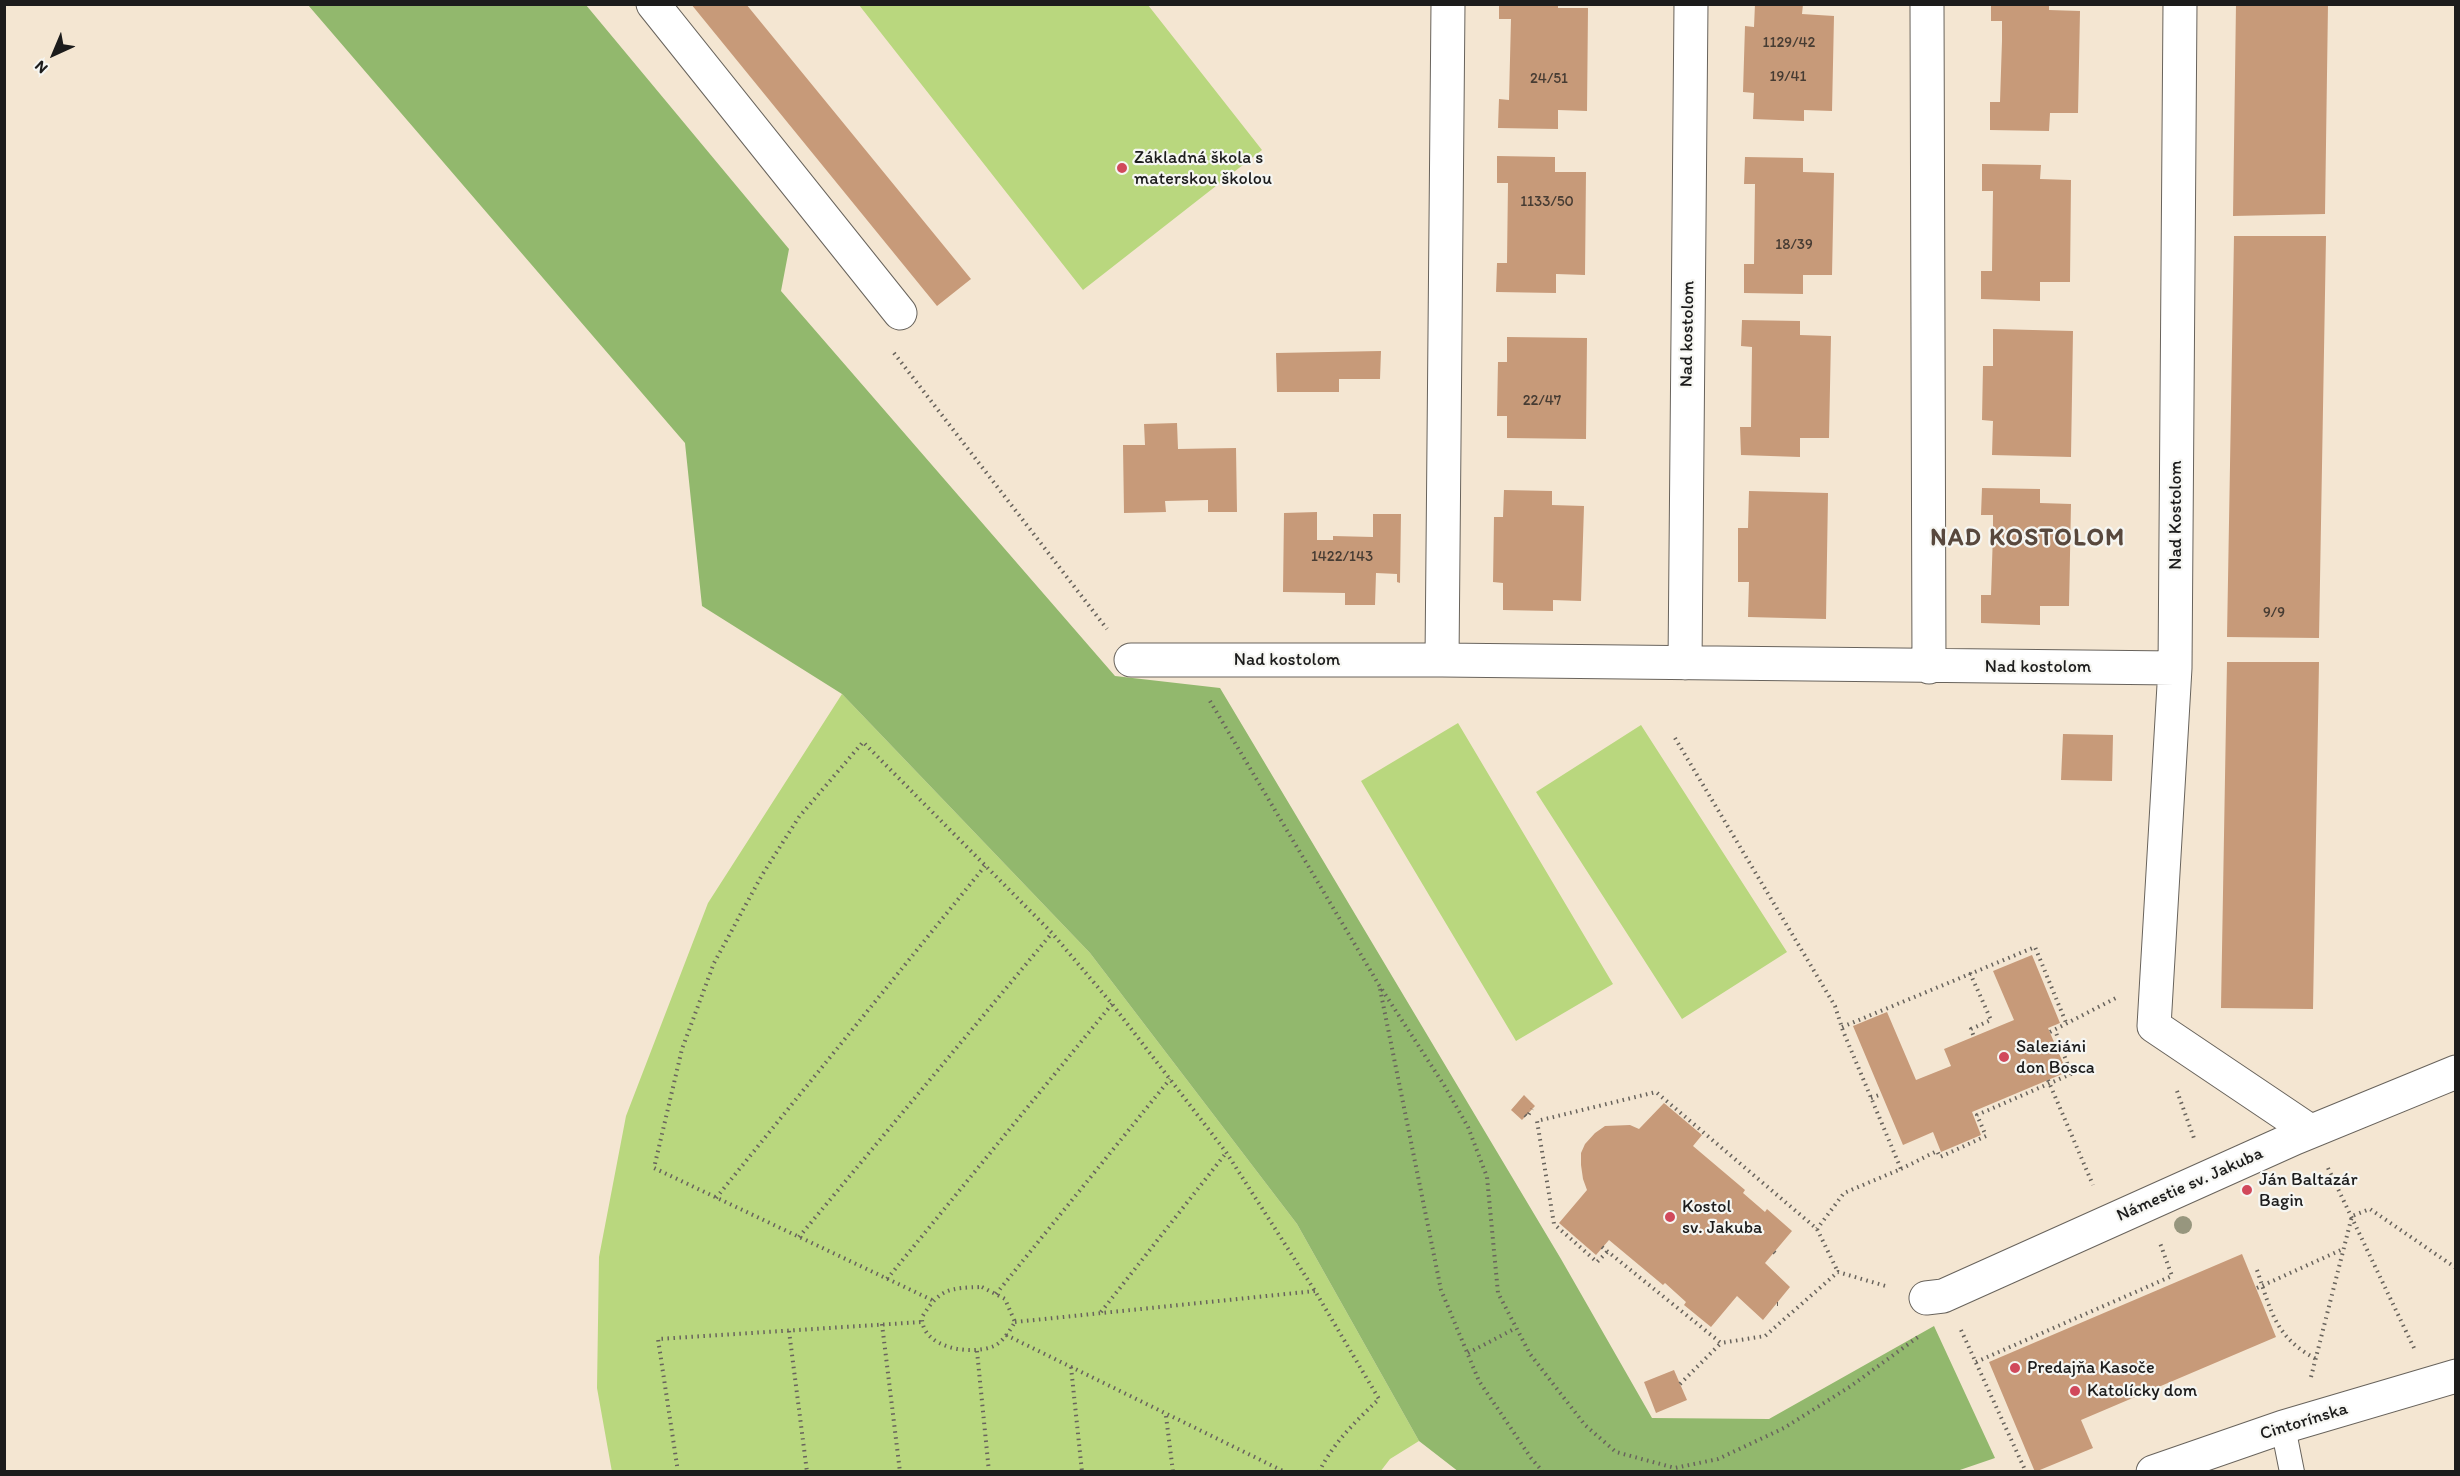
<!DOCTYPE html>
<meta charset="utf-8">
<style>
body{margin:0}
#map{position:relative;width:2460px;height:1476px;overflow:hidden;background:#f4e6d2;font-family:Itim,sans-serif}
canvas{display:block}
.frame{position:absolute;inset:0;border:6px solid #1c1c1c;pointer-events:none}
.north{position:absolute;left:24px;top:24px;width:60px;height:60px;-webkit-text-stroke:4px #f6f6f2;paint-order:stroke;rotate:224deg;font-size:16px;font-weight:700;line-height:24px;text-align:center;color:#1c1c1c}
.north::after{content:'';display:block;margin:auto;width:21px;height:27px;background:#1c1c1c;clip-path:polygon(50% 0,100% 100%,50% 72%,0 100%)}
</style>
<div id="map">
<canvas width="2460" height="1476"></canvas>
<div class="frame"></div>
<div class="north">N</div>
</div>
<script>
const ctx = document.querySelector('canvas').getContext('2d');
ctx.lineJoin = 'round';
function fillPath(path, color) {
  ctx.fillStyle = color;
  ctx.fill(path, 'evenodd');
}
function stroke(path, color, width, dash) {
  ctx.strokeStyle = color;
  ctx.lineWidth = width;
  ctx.lineCap = dash ? 'butt' : 'round';
  ctx.setLineDash(dash || []);
  ctx.stroke(path);
}
function drawText(font, color, halo, rows, align = 'center') {
  ctx.font = font + ' Itim,sans-serif';
  ctx.lineWidth = 4.5;
  ctx.setLineDash([]);
  ctx.textBaseline = 'middle';
  ctx.strokeStyle = halo;
  ctx.fillStyle = color;
  for (const [text, x, y, turn = 0] of rows) {
    ctx.save();
    ctx.translate(x, y);
    ctx.rotate((+turn || 0) * Math.PI / 180);
    ctx.textAlign = isNaN(turn) ? turn : align;
    if (halo) ctx.strokeText(text, 0, 0);
    ctx.fillText(text, 0, 0);
    ctx.restore();
  }
}
fillPath(new Path2D(`
 M 859,5 L 1148,5 L 1262,150 L 1083,290 Z
 M 842,694 L 1090,953 L 1297,1224 L 1419,1441 L 1390,1459 L 1380,1472 L 612,1472 L 597,1388 L 599,1257 L 626,1116 L 708,903 Z
 M 1458,723 L 1613,984 L 1516,1041 L 1361,781 Z
 M 1641,725 L 1787,952 L 1682,1019 L 1536,792 Z`), '#b9d77e');
fillPath(new Path2D(`
 M 308,5 L 586,5 L 789,249 L 781,291 L 1115,676 L 1220,688 L 1561,1259 L 1652,1418 L 1769,1419 L 1934,1326 L 1995,1458 L 1954,1472 L 1459,1472 L 1419,1441 L 1297,1224 L 1090,953 L 842,694 L 702,606 L 685,443 Z`), '#92b86d');
fillPath(new Path2D(`
 M 691,4 L 746,4 L 971,279 L 937,306 Z
 M 1499,4 L 1558,4 L 1558,8 L 1588,8 L 1587,111 L 1558,110 L 1558,129 L 1498,128 L 1499,99 L 1509,100 L 1511,19 L 1499,19 Z
 M 1755,4 L 1803,4 L 1802,14 L 1834,16 L 1832,111 L 1804,110 L 1804,121 L 1753,119 L 1754,93 L 1743,92 L 1745,26 L 1754,27 Z
 M 1991,4 L 2049,4 L 2049,10 L 2080,11 L 2078,113 L 2050,113 L 2049,131 L 1990,130 L 1990,102 L 2000,102 L 2002,41 L 2002,21 L 1991,21 Z
 M 2236,4 L 2328,4 L 2325,214 L 2233,216 Z
 M 1497,156 L 1555,157 L 1555,172 L 1586,172 L 1585,275 L 1556,274 L 1556,293 L 1496,292 L 1497,263 L 1507,263 L 1508,183 L 1497,183 Z
 M 1745,157 L 1803,158 L 1803,172 L 1834,173 L 1832,275 L 1803,275 L 1803,294 L 1744,293 L 1744,264 L 1754,264 L 1755,184 L 1744,184 Z
 M 1982,164 L 2041,165 L 2040,179 L 2071,180 L 2070,282 L 2040,282 L 2040,301 L 1981,299 L 1981,271 L 1992,271 L 1993,191 L 1982,191 Z
 M 2234,236 L 2326,236 L 2319,638 L 2227,637 Z
 M 1742,320 L 1800,321 L 1800,335 L 1831,336 L 1829,438 L 1800,438 L 1800,457 L 1741,455 L 1740,427 L 1751,427 L 1752,347 L 1741,346 Z
 M 1993,329 L 2073,331 L 2071,457 L 1992,455 L 1993,421 L 1982,420 L 1983,366 L 1993,366 Z
 M 1507,337 L 1587,338 L 1586,439 L 1507,438 L 1507,416 L 1497,416 L 1498,362 L 1507,362 Z
 M 1381,351 L 1380,379 L 1339,379 L 1339,392 L 1277,392 L 1276,353 Z
 M 1177,423 L 1178,449 L 1236,448 L 1237,512 L 1208,512 L 1208,500 L 1165,501 L 1166,512 L 1124,513 L 1123,445 L 1145,445 L 1144,424 Z
 M 1982,488 L 2040,489 L 2040,503 L 2071,504 L 2069,606 L 2040,606 L 2040,625 L 1981,623 L 1981,595 L 1991,595 L 1993,533 L 1993,515 L 1981,515 Z
 M 1504,490 L 1552,491 L 1552,505 L 1584,506 L 1581,601 L 1553,600 L 1553,611 L 1503,610 L 1503,583 L 1493,582 L 1494,517 L 1503,517 Z
 M 1749,491 L 1828,493 L 1826,619 L 1748,617 L 1749,582 L 1738,582 L 1738,528 L 1748,528 Z
 M 1317,512 L 1317,540 L 1333,540 L 1333,536 L 1373,537 L 1373,514 L 1401,514 L 1400,583 L 1397,582 L 1397,574 L 1376,573 L 1375,605 L 1345,605 L 1345,593 L 1283,592 L 1284,513 Z
 M 2227,662 L 2319,662 L 2313,1009 L 2221,1008 Z
 M 2063,734 L 2113,735 L 2112,781 L 2061,780 Z
 M 2032,955 L 2060,1023 L 2048,1028 L 2067,1072 L 1972,1112 L 1981,1135 L 1941,1152 L 1933,1132 L 1903,1145 L 1853,1026 L 1887,1012 L 1916,1080 L 1951,1066 L 1944,1049 L 2014,1020 L 1993,971 Z
 M 1524,1095 L 1535,1106 L 1522,1120 L 1511,1110 Z
 M 1664,1103 L 1702,1135 L 1693,1146 L 1745,1190 L 1743,1193 L 1765,1212 L 1767,1209 L 1792,1231 L 1765,1263 L 1790,1287 L 1763,1320 L 1737,1296 L 1711,1327 L 1684,1305 L 1686,1302 L 1665,1283 L 1663,1285 L 1609,1240 L 1596,1255 L 1559,1223 L 1587,1190 L 1583,1179 L 1581,1165 L 1581,1153 L 1585,1144 L 1595,1133 L 1605,1126 L 1630,1125 L 1639,1129 Z
 M 2242,1254 L 2276,1337 L 2081,1420 L 2093,1448 L 2035,1472 L 1989,1362 Z
 M 1674,1370 L 1687,1400 L 1656,1413 L 1644,1382 Z`), '#c79a79');
const lane = new Path2D(`
 M 2283,1427 L 2292,1472`);
const street = new Path2D(`
 M 653,4 L 900,313
 M 1927,4 L 1929,667
 M 2180,4 L 2175,668 L 2154,1026 L 2310,1131
 M 1131,660 L 1442,660 L 2175,668
 M 1442,660 L 1448,4
 M 1685,663 L 1691,4
 M 1926,1298 L 1943,1296 L 2295,1138 L 2456,1072
 M 2153,1472 L 2283,1427 L 2456,1376`);
stroke(lane, '#68635c', 26);
stroke(street, '#68635c', 35);
stroke(new Path2D(`
 M 894,353 L 1107,629
 M 1210,701 L 1379,985 L 1444,1085 L 1468,1127 L 1487,1177 L 1498,1293 L 1530,1354 L 1585,1425 L 1616,1452 L 1675,1468 L 1718,1459 L 1784,1428 L 1851,1386 L 1918,1337
 M 1675,738 L 1835,1006 L 1843,1031 L 1901,1169 L 1844,1193 L 1817,1229
 M 1970,973 L 1991,1020 L 1971,1029 L 1974,1037
 M 1380,989 L 1441,1290 L 1479,1381 L 1531,1458 L 1543,1472
 M 1842,1027 L 2035,947 L 2067,1025
 M 2050,1032 L 2116,998
 M 2048,1080 L 2093,1185
 M 2177,1091 L 2195,1141
 M 1871,1098 L 1882,1094
 M 1525,1115 L 1527,1117 L 1532,1109
 M 2328,1168 L 2414,1348
 M 1901,1169 L 1937,1151 L 1940,1157 L 1986,1136 L 1977,1115 L 2071,1074 L 2055,1030
 M 716,1198 L 985,866
 M 799,1237 L 1052,933
 M 1602,1247 L 1721,1343 L 1765,1336 L 1838,1272 L 1889,1287
 M 1607,1252 L 1597,1262 L 1554,1224 L 1537,1121 L 1656,1092 L 1817,1229 L 1838,1272
 M 1774,1252 L 1775,1253
 M 2257,1270 C 2271,1311 2275,1337 2316,1359
 M 887,1279 L 1112,1004
 M 982,1287 L 1005,1299 L 1015,1322 C 1010,1330 1003,1342 994,1346 C 971,1356 921,1348 922,1317 C 940,1288 950,1288 982,1287 Z
 M 2257,1288 L 2341,1250
 M 996,1294 L 1170,1079
 M 932,1300 L 654,1168 L 682,1049 L 714,963 L 762,875 L 799,817 L 863,742 L 1052,933 L 1112,1004 L 1226,1152 L 1315,1291 L 1379,1399 C 1356,1421 1333,1443 1319,1472
 M 1777,1304 L 1778,1304
 M 1101,1312 L 1226,1153
 M 1015,1322 L 1315,1291
 M 882,1324 L 900,1472
 M 1961,1330 L 2026,1472
 M 789,1331 L 807,1472
 M 1006,1335 L 1285,1472
 M 977,1351 L 989,1472
 M 1468,1353 L 1516,1328
 M 1976,1362 L 2172,1276 L 2160,1243
 M 1071,1367 L 1082,1472
 M 2311,1377 L 2352,1216 L 2370,1209 L 2456,1268
 M 1680,1384 L 1721,1343
 M 1166,1416 L 1173,1472
 M 678,1472 L 658,1339 L 922,1322`), '#68635c', 4, [1.5, 4.5]);
stroke(lane, '#fff', 24);
stroke(street, '#fff', 33);
ctx.fillStyle = '#97967e';
for (const [x, y] of [
 [2183,1225]
]) {
  ctx.beginPath();
  ctx.arc(x, y, 9, 0, 2 * Math.PI);
  ctx.fill();
}
for (const [x, y, r, color] of [
 [1122,168,6,"#d1495b"],
 [2004,1057,6,"#d1495b"],
 [2247,1190,6,"#d1495b"],
 [1670,1217,6,"#d1495b"],
 [2015,1368,6,"#d1495b"],
 [2075,1391,6,"#d1495b"]
]) {
  const dot = new Path2D();
  dot.arc(x, y, r, 0, 2 * Math.PI);
  ctx.fillStyle = color;
  ctx.fill(dot);
  stroke(dot, '#f6f6f2', 2);
}
drawText('15px', '#473c33', null, [
 ["1129/42",1789,43],
 ["19/41",1788,77],
 ["24/51",1549,79],
 ["1133/50",1547,202],
 ["18/39",1794,245],
 ["22/47",1542,401],
 ["1422/143",1342,557],
 ["9/9",2274,613]
]);
drawText('18px', '#1c1c1c', '#f6f6f2', [
 ["Základná škola s",1134,158],
 ["materskou školou",1134,179],
 ["Saleziáni",2016,1047],
 ["don Bosca",2016,1068],
 ["Ján Baltazár",2259,1180],
 ["Bagin",2259,1201],
 ["Kostol",1682,1207],
 ["sv. Jakuba",1682,1228],
 ["Predajňa Kasoče",2027,1368],
 ["Katolícky dom",2087,1391]
], 'left');
drawText('18px', '#1c1c1c', '#f6f6f2', [
 ["Nad kostolom",1688,334,-89],
 ["Nad Kostolom",2176,515,-90],
 ["Nad kostolom",1287,660],
 ["Nad kostolom",2038,667],
 ["Námestie sv. Jakuba",2190,1185,-24],
 ["Cintorínska",2304,1422,-17]
]);
ctx.letterSpacing = '1.5px';
drawText('bold 24px', '#58483d', '#f6f6f2', [
 ["NAD KOSTOLOM",2028,539]
]);
ctx.letterSpacing = '0px';
</script>
